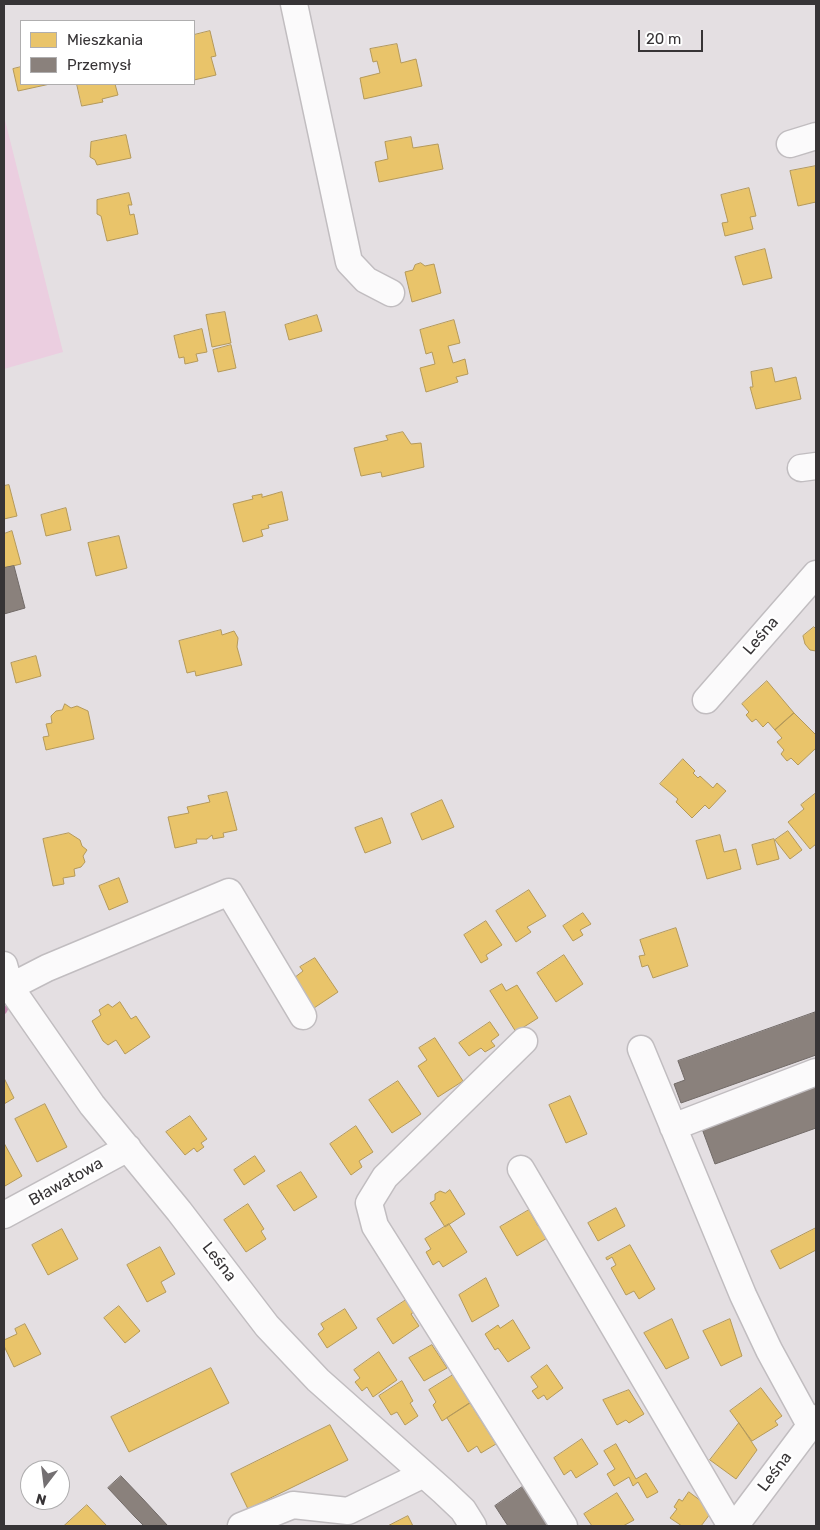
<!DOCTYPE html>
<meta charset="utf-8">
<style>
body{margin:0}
#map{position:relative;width:820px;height:1530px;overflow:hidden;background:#e4dfe2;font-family:Rubik,sans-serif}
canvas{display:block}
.frame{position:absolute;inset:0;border:5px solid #373436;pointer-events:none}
.legend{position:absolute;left:20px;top:20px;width:175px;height:65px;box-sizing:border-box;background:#fff;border:1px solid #afaeaf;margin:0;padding:6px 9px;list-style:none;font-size:15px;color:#373436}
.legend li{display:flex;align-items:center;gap:10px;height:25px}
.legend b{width:25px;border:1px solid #afaeaf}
.north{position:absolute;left:20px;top:1460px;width:50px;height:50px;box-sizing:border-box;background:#fff;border:1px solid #afaeaf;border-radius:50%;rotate:195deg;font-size:14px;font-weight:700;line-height:20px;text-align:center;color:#373436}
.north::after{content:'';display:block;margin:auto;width:18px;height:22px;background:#747072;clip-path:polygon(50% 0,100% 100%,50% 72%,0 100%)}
.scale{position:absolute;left:638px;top:30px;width:65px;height:22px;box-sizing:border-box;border:2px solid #373436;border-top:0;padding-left:6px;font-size:15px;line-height:18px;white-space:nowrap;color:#373436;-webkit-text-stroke:4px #fff;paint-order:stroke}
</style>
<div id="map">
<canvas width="820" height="1530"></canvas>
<div class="frame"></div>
<ul class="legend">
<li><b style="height:14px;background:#e9c46a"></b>Mieszkania</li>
<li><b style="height:14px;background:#8a817c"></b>Przemysł</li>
</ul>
<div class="north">N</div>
<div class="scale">20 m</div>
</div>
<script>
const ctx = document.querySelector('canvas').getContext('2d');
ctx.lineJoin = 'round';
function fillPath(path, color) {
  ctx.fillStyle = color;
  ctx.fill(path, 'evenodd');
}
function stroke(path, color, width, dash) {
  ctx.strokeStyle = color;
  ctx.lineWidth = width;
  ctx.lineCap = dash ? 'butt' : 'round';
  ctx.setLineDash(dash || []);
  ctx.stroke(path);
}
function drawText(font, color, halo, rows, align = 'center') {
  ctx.font = font + ' Rubik,sans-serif';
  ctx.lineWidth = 5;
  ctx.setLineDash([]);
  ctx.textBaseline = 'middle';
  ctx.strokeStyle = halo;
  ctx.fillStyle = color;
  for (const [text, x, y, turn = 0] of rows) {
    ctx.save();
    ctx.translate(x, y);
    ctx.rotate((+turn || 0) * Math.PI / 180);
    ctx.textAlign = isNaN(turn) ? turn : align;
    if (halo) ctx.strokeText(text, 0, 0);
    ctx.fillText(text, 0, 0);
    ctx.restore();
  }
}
fillPath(new Path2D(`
 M 4,116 L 63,352 L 4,369 Z`), '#ebcee0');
const homes = new Path2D(`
 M 210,31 L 216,56 L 211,57 L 216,75 L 194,80 L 194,35 Z
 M 397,44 L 401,63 L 416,59 L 422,86 L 364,99 L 360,78 L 380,73 L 377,61 L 373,62 L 370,49 Z
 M 21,67 L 21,84 L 50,84 L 18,91 L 13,69 Z
 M 77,84 L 115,84 L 118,95 L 102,99 L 103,102 L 82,106 Z
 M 126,135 L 131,158 L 97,165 L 95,160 L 90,157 L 91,142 Z
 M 411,137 L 413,148 L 438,144 L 443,169 L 379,182 L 375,162 L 388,159 L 385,142 Z
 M 816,166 L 816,202 L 798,206 L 790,171 Z
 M 749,188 L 756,216 L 750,217 L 753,229 L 725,236 L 722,223 L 728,222 L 721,195 Z
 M 129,193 L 132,205 L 128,205 L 130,215 L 134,214 L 138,234 L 107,241 L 101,216 L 97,214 L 97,200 Z
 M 765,249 L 772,278 L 743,285 L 735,257 Z
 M 421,263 L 425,266 L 434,264 L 441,293 L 412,302 L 405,272 L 413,270 L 415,265 Z
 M 225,312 L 231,343 L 212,347 L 206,315 Z
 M 317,315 L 322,331 L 289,340 L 285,325 Z
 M 454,320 L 460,343 L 448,346 L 453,363 L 465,359 L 468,374 L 456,377 L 458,382 L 426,392 L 420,368 L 435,364 L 432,352 L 426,354 L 420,330 Z
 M 202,329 L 207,352 L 196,354 L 198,361 L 185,364 L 184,357 L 179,358 L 174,336 Z
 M 231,345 L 236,368 L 218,372 L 213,350 Z
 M 772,368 L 775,382 L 796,377 L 801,399 L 756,409 L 750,387 L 753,387 L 751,372 Z
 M 403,432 L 411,444 L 421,443 L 424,467 L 382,477 L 381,472 L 361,476 L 354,448 L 388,440 L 386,436 Z
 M 9,485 L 17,516 L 4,519 L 4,486 Z
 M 282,492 L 288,520 L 268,525 L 269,528 L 261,530 L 263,536 L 243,542 L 233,504 L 253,499 L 252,496 L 262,494 L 262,497 Z
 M 66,508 L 71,530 L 46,536 L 41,515 Z
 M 12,531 L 21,564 L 4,568 L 4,534 Z
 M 119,536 L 127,568 L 96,576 L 88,543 Z
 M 814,627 L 816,629 L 816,651 L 810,650 L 805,644 L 803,636 Z
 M 221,630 L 222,635 L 234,631 L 238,638 L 237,647 L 242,665 L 196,676 L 195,671 L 187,673 L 179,641 Z
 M 36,656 L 41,676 L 16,683 L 11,663 Z
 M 767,681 L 794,713 L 775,730 L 768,722 L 763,727 L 756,719 L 752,722 L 746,715 L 749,712 L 742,704 Z
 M 65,704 L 71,708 L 77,706 L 88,711 L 94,739 L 46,750 L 43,737 L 49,736 L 46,724 L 52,723 L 51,716 L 56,711 L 62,710 Z
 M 794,713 L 816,735 L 816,748 L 798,765 L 791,758 L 787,761 L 781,754 L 784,750 L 777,742 L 782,738 L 775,730 Z
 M 683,759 L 695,771 L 693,773 L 698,778 L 700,776 L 713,788 L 717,783 L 726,791 L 709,809 L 705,805 L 692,818 L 676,802 L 678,799 L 660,784 Z
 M 227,792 L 237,830 L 223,833 L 224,837 L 213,839 L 212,835 L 207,839 L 196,839 L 197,843 L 175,848 L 168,817 L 189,813 L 187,807 L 210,802 L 208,796 Z
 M 816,793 L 816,844 L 810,849 L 788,822 L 804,809 L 801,805 Z
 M 442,800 L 454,827 L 422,840 L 411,814 Z
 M 382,818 L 391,843 L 365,853 L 355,828 Z
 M 788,831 L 802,850 L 790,859 L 775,840 Z
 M 69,833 L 80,840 L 82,846 L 87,850 L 83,856 L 85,862 L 81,867 L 74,869 L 75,876 L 63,878 L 64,884 L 53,886 L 43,839 Z
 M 720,835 L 724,852 L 736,849 L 741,869 L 707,879 L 696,841 Z
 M 774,839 L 779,859 L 757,865 L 752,845 Z
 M 119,878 L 128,902 L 109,910 L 99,886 Z
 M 529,890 L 546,916 L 527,927 L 531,932 L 516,942 L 496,911 Z
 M 583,913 L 591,924 L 580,930 L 583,935 L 573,941 L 563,926 Z
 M 486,921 L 502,945 L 486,955 L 488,959 L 481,963 L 464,935 Z
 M 676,928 L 688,966 L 653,978 L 648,965 L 642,967 L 639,956 L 645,955 L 640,940 Z
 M 564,955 L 583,984 L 556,1002 L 537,973 Z
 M 315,958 L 338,992 L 311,1010 L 294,978 L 303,971 L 300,967 Z
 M 502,984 L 506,991 L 517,985 L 538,1018 L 516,1032 L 490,991 Z
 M 120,1002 L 131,1019 L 136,1016 L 150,1037 L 125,1054 L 116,1040 L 108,1045 L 103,1041 L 92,1021 L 101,1015 L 99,1010 L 108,1004 L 112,1007 Z
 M 490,1022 L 499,1035 L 491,1041 L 495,1046 L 485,1052 L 481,1048 L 469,1056 L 459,1043 Z
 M 435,1038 L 463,1081 L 438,1097 L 418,1066 L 427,1060 L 419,1048 Z
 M 4,1078 L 14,1098 L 4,1104 Z
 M 398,1081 L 421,1114 L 392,1133 L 369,1100 Z
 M 570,1096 L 587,1134 L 566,1143 L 549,1105 Z
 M 45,1104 L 67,1147 L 37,1162 L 15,1119 Z
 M 190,1116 L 207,1139 L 201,1143 L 204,1147 L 197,1152 L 194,1148 L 185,1155 L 166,1132 Z
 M 356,1126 L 373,1152 L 359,1161 L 362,1167 L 351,1175 L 330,1144 Z
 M 4,1143 L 22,1176 L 5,1186 L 4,1183 Z
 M 255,1156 L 265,1171 L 244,1185 L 234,1170 Z
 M 301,1172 L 317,1197 L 294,1211 L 277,1186 Z
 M 450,1190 L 465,1214 L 445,1227 L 430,1203 L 435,1200 L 435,1194 L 440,1191 L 445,1193 Z
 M 248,1204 L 264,1229 L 261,1231 L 266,1239 L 246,1252 L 224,1220 Z
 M 616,1208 L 625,1226 L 598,1241 L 588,1223 Z
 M 529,1210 L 538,1226 L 547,1221 L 554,1234 L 517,1256 L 500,1227 Z
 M 449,1224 L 467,1252 L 443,1267 L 439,1261 L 433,1265 L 426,1252 L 431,1249 L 425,1239 Z
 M 816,1228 L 816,1250 L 780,1269 L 771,1251 Z
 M 62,1229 L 78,1259 L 48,1275 L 32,1245 Z
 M 630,1245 L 655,1289 L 639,1299 L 634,1291 L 626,1295 L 611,1268 L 616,1265 L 612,1257 L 607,1260 L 606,1258 Z
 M 160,1247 L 175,1274 L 161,1282 L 166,1292 L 147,1302 L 127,1265 Z
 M 486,1278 L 499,1306 L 472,1322 L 459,1295 Z
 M 406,1300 L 414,1312 L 411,1314 L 419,1326 L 393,1344 L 377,1319 Z
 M 119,1306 L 140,1331 L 125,1343 L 104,1318 Z
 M 345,1309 L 357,1328 L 327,1348 L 318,1334 L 324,1329 L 321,1324 Z
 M 672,1319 L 689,1358 L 666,1369 L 644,1333 Z
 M 730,1319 L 742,1356 L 721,1366 L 703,1331 Z
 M 513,1320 L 530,1348 L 508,1362 L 498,1348 L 495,1350 L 485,1334 L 498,1325 L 500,1328 Z
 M 25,1324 L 41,1354 L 14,1367 L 4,1346 L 4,1340 L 17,1334 L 15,1329 Z
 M 432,1345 L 447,1368 L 424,1381 L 409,1358 Z
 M 379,1352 L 397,1380 L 373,1397 L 367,1387 L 362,1391 L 355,1382 L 360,1378 L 354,1370 Z
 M 547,1365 L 563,1388 L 547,1400 L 544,1395 L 538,1399 L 532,1391 L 538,1387 L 531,1377 Z
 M 211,1368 L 229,1403 L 129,1452 L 111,1417 Z
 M 453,1375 L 470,1403 L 442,1421 L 433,1405 L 436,1402 L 429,1390 Z
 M 402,1381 L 413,1401 L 410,1403 L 418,1416 L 405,1425 L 397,1412 L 391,1415 L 379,1396 Z
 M 761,1388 L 782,1416 L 775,1421 L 778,1425 L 752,1441 L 730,1411 Z
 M 629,1390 L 644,1414 L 629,1423 L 626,1420 L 617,1425 L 603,1400 Z
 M 470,1403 L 496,1444 L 481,1453 L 477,1446 L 468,1452 L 447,1418 Z
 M 739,1423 L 757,1450 L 736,1479 L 710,1460 Z
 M 330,1425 L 348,1460 L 248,1509 L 231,1474 Z
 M 582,1439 L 598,1464 L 576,1478 L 571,1470 L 564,1475 L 554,1458 Z
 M 616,1444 L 636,1479 L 646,1473 L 658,1492 L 647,1498 L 638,1482 L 633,1486 L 629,1477 L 614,1486 L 607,1474 L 615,1469 L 604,1451 Z
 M 689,1492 L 713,1510 L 701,1526 L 682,1526 L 670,1518 L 677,1509 L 674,1507 L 679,1499 L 682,1501 Z
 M 617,1493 L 634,1520 L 623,1526 L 592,1526 L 584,1514 Z
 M 87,1505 L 107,1526 L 64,1526 Z
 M 408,1516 L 413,1526 L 388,1526 Z`);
fillPath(homes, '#e9c46a');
stroke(homes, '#b4995a', 1);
const industry = new Path2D(`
 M 14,566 L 25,608 L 4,614 L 4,568 Z
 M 816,1012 L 816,1055 L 681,1103 L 674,1084 L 685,1080 L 678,1061 Z
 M 816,1085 L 816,1128 L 715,1164 L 701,1126 Z
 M 121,1476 L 142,1498 L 168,1526 L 144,1526 L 135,1517 L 108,1488 Z
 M 528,1483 L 555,1526 L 508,1526 L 495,1506 Z`);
fillPath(industry, '#8a817c');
stroke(industry, '#716a67', 1);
stroke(new Path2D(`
 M 4,1011 L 5,1009`), '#cc96b9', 6);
const minor = new Path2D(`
 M 294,4 L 349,262 L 366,280 L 391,293
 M 790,144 L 816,136
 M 801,468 L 816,466
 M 706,700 L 816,574
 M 4,965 L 10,987 L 92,1105 L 179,1211 L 267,1326 L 318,1380 L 444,1492 L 463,1510 L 473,1526
 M 10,987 L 47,968 L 229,892 L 303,1016
 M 524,1041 L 385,1177 L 369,1203 L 375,1226 L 564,1526
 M 641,1049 L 743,1295 L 769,1350 L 810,1425
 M 673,1127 L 816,1072
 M 521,1169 L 731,1526
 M 4,1215 L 128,1148
 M 241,1526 L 293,1505 L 348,1511 L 422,1475
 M 735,1526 L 816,1418`);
stroke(minor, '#c1bdc0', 29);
stroke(minor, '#fbfafb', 26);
drawText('16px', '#373436', '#fff', [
 ["Leśna",761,636,-49],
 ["Bławatowa",66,1182,-29],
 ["Leśna",219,1262,52],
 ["Leśna",775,1472,-53]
]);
</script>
